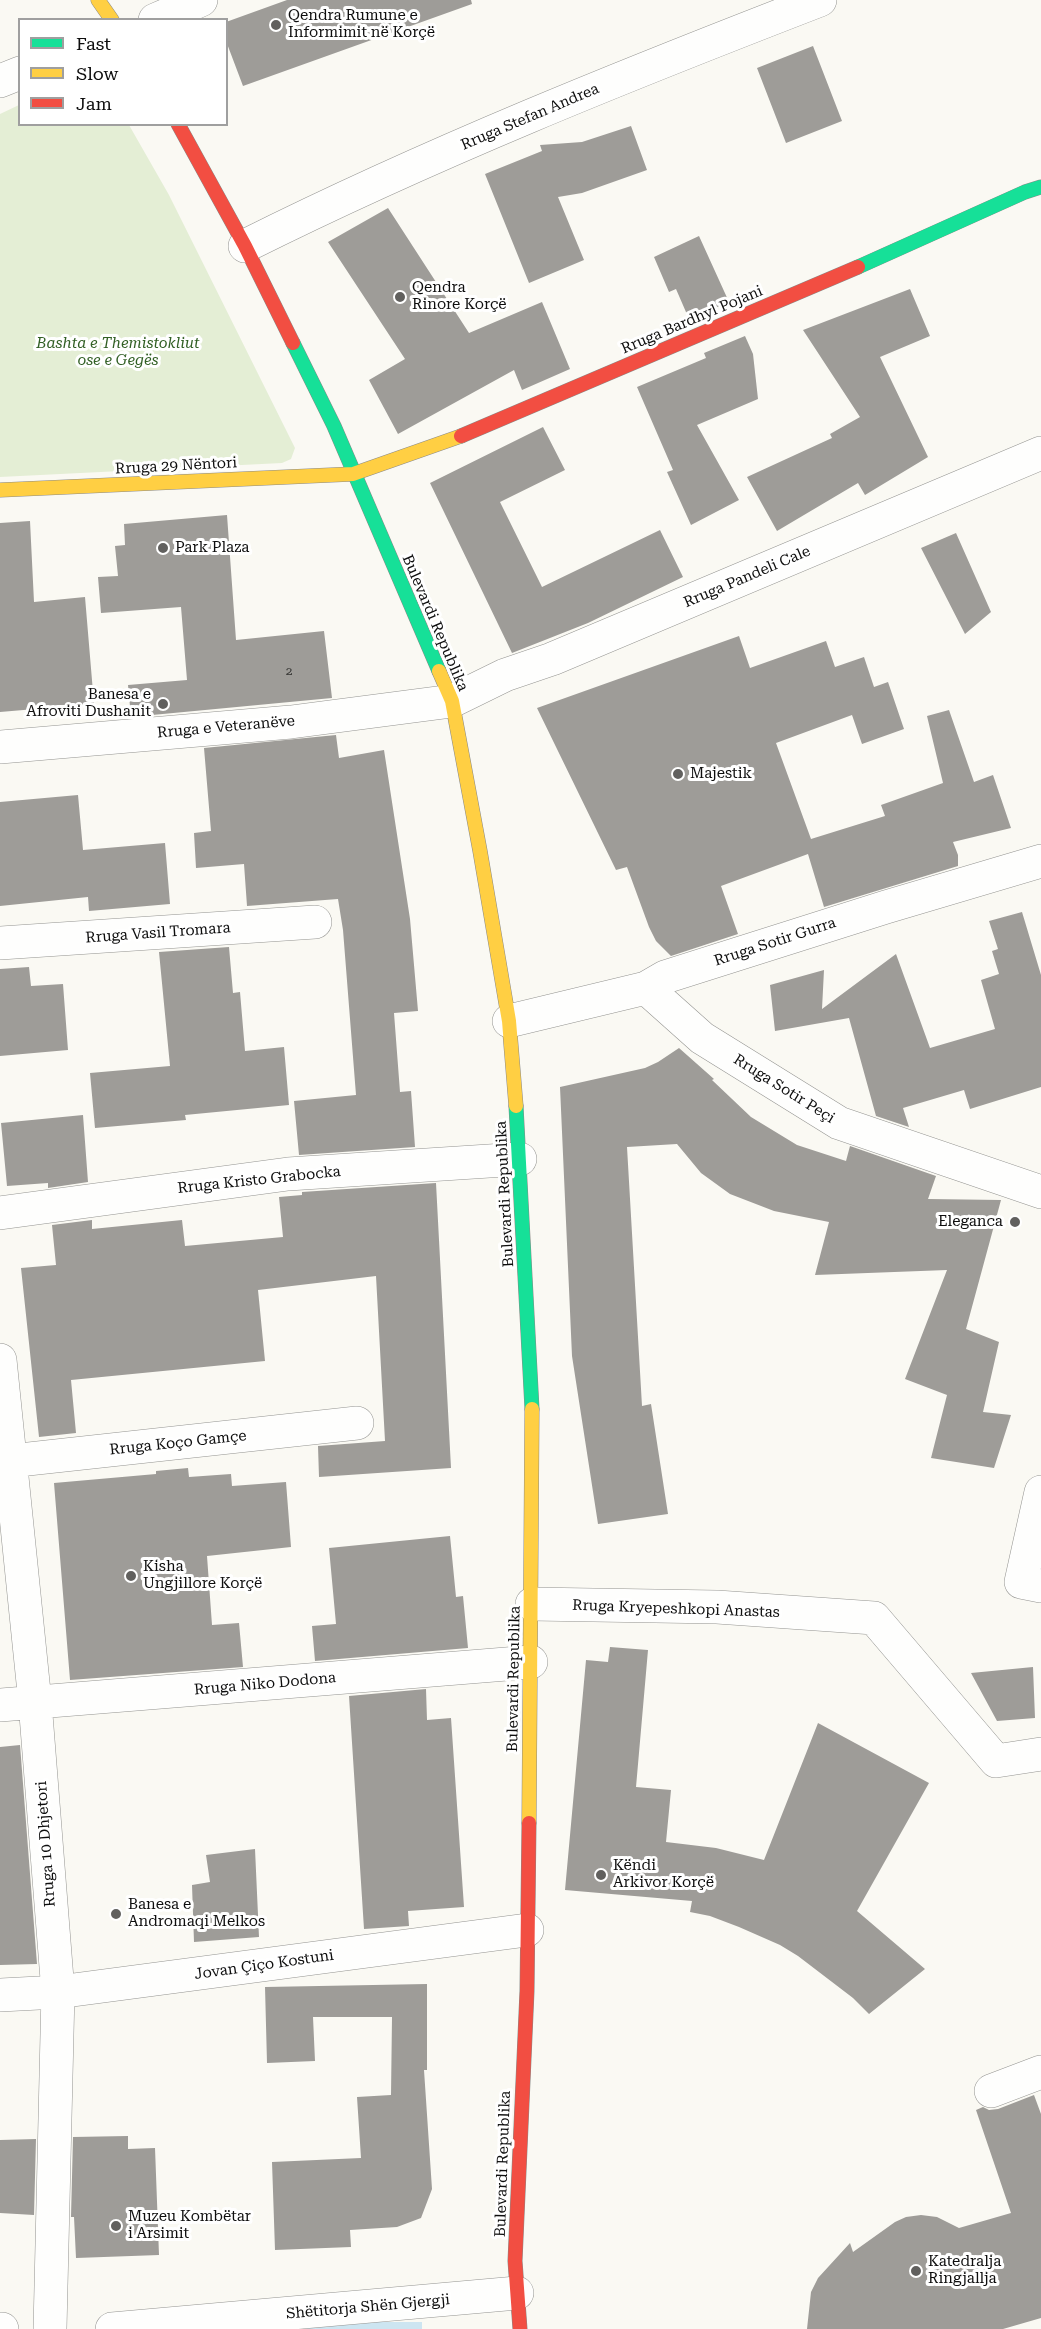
<!DOCTYPE html>
<meta charset="utf-8">
<style>
body{margin:0}
#map{position:relative;width:1041px;height:2329px;overflow:hidden;background:#faf9f3;font-family:"Roboto Serif",serif}
canvas{display:block}
.legend{position:absolute;left:18px;top:18px;width:210px;height:108px;box-sizing:border-box;background:#fff;border:2px solid #9f9f9f;margin:0;padding:8px 10px;list-style:none;font-size:18px;color:#0e0e0e}
.legend li{display:flex;align-items:center;gap:12px;height:30px}
.legend b{width:30px;border:2px solid #9f9f9f}
</style>
<div id="map">
<canvas width="1041" height="2329"></canvas>
<ul class="legend">
<li><b style="height:8px;background:#16e098"></b>Fast</li>
<li><b style="height:8px;background:#ffcf43"></b>Slow</li>
<li><b style="height:8px;background:#f24e42"></b>Jam</li>
</ul>
</div>
<script>
const ctx = document.querySelector('canvas').getContext('2d');
ctx.lineJoin = 'round';
function fillPath(path, color) {
  ctx.fillStyle = color;
  ctx.fill(path, 'evenodd');
}
function stroke(path, color, width, dash) {
  ctx.strokeStyle = color;
  ctx.lineWidth = width;
  ctx.lineCap = dash ? 'butt' : 'round';
  ctx.setLineDash(dash || []);
  ctx.stroke(path);
}
function drawText(font, color, halo, rows, align = 'center') {
  ctx.font = font + ' "Roboto Serif",serif';
  ctx.lineWidth = 6;
  ctx.setLineDash([]);
  ctx.textBaseline = 'middle';
  ctx.strokeStyle = halo;
  ctx.fillStyle = color;
  for (const [text, x, y, turn = 0] of rows) {
    ctx.save();
    ctx.translate(x, y);
    ctx.rotate((+turn || 0) * Math.PI / 180);
    ctx.textAlign = isNaN(turn) ? turn : align;
    if (halo) ctx.strokeText(text, 0, 0);
    ctx.fillText(text, 0, 0);
    ctx.restore();
  }
}
fillPath(new Path2D(`
 M 19,105 L 20,124 L 129,125 L 169,195 L 295,448 L 291,459 L 282,463 L 0,477 L 0,114 Z`), '#e4eed5');
fillPath(new Path2D(`
 M 279,2322 L 422,2322 L 422,2329 L 279,2329 Z`), '#cde5f1');
fillPath(new Path2D(`
 M 287,0 L 471,0 L 472,4 L 243,86 L 226,41 L 226,22 Z
 M 813,46 L 842,121 L 786,143 L 757,68 Z
 M 631,126 L 647,170 L 582,193 L 558,197 L 584,260 L 529,283 L 485,174 L 542,151 L 540,145 L 582,142 Z
 M 388,208 L 469,333 L 542,302 L 570,369 L 522,390 L 514,370 L 398,434 L 369,380 L 405,359 L 328,242 Z
 M 699,236 L 729,302 L 689,319 L 676,289 L 669,292 L 654,257 Z
 M 910,289 L 930,336 L 880,357 L 928,457 L 865,495 L 858,483 L 777,531 L 747,477 L 832,438 L 830,434 L 860,417 L 803,330 Z
 M 745,336 L 753,354 L 758,399 L 697,425 L 739,500 L 691,525 L 667,472 L 673,470 L 637,387 L 706,358 L 704,353 Z
 M 543,427 L 565,470 L 500,502 L 542,587 L 660,530 L 683,577 L 588,623 L 512,653 L 430,483 Z
 M 227,515 L 236,640 L 324,631 L 332,698 L 131,717 L 128,685 L 187,680 L 181,607 L 101,613 L 98,577 L 118,576 L 115,546 L 125,545 L 124,524 Z
 M 30,521 L 34,602 L 85,597 L 94,704 L 0,712 L 0,523 Z
 M 956,533 L 991,612 L 965,634 L 921,548 Z
 M 739,636 L 750,668 L 826,641 L 835,667 L 864,657 L 874,687 L 888,682 L 904,729 L 862,744 L 852,715 L 776,743 L 811,839 L 885,816 L 881,805 L 943,783 L 927,716 L 949,710 L 974,782 L 993,775 L 1011,828 L 953,842 L 958,855 L 958,866 L 824,907 L 808,854 L 721,886 L 738,934 L 671,956 L 656,941 L 649,927 L 627,867 L 616,870 L 537,708 Z
 M 336,735 L 339,758 L 384,750 L 410,919 L 418,1011 L 394,1013 L 400,1092 L 411,1091 L 415,1147 L 299,1155 L 294,1101 L 356,1095 L 343,930 L 338,899 L 247,906 L 244,864 L 196,868 L 194,833 L 211,831 L 204,748 Z
 M 78,795 L 83,850 L 165,843 L 170,904 L 89,911 L 88,897 L 0,906 L 0,802 Z
 M 1022,912 L 1041,975 L 1041,1087 L 970,1109 L 964,1090 L 903,1108 L 909,1127 L 876,1116 L 849,1018 L 775,1031 L 770,985 L 824,970 L 822,1009 L 896,954 L 930,1048 L 995,1029 L 981,980 L 999,974 L 992,951 L 998,949 L 989,921 Z
 M 229,947 L 233,993 L 240,992 L 245,1051 L 284,1047 L 289,1105 L 185,1115 L 186,1120 L 95,1128 L 90,1073 L 170,1066 L 159,952 Z
 M 29,967 L 31,986 L 63,984 L 68,1050 L 0,1056 L 0,969 Z
 M 679,1048 L 714,1079 L 712,1080 L 751,1117 L 797,1145 L 846,1161 L 850,1146 L 936,1176 L 928,1199 L 1001,1200 L 966,1329 L 999,1342 L 983,1412 L 1011,1415 L 994,1468 L 931,1458 L 947,1395 L 905,1379 L 947,1270 L 815,1275 L 829,1222 L 774,1211 L 730,1194 L 701,1173 L 677,1144 L 627,1147 L 642,1406 L 651,1404 L 668,1514 L 598,1524 L 572,1356 L 560,1087 L 645,1068 L 658,1062 Z
 M 83,1115 L 88,1182 L 48,1188 L 48,1183 L 7,1186 L 1,1123 Z
 M 436,1183 L 451,1468 L 319,1477 L 318,1446 L 385,1441 L 376,1276 L 258,1290 L 265,1361 L 71,1380 L 76,1433 L 39,1437 L 21,1268 L 56,1265 L 52,1225 L 92,1220 L 92,1229 L 182,1220 L 185,1246 L 283,1237 L 279,1197 L 302,1195 L 302,1192 Z
 M 188,1468 L 189,1477 L 231,1474 L 232,1486 L 286,1482 L 291,1547 L 207,1556 L 212,1625 L 239,1623 L 243,1667 L 70,1680 L 54,1483 L 156,1474 L 156,1471 Z
 M 450,1536 L 456,1597 L 463,1596 L 468,1648 L 315,1661 L 312,1626 L 336,1624 L 329,1548 Z
 M 610,1647 L 648,1650 L 636,1787 L 671,1790 L 666,1842 L 716,1848 L 764,1860 L 818,1723 L 929,1783 L 857,1911 L 925,1969 L 869,2014 L 853,1998 L 798,1956 L 780,1945 L 739,1927 L 710,1916 L 690,1912 L 692,1901 L 565,1890 L 586,1660 L 608,1662 Z
 M 1033,1667 L 1035,1718 L 997,1721 L 971,1673 Z
 M 426,1689 L 427,1720 L 451,1718 L 464,1907 L 408,1911 L 409,1926 L 364,1929 L 349,1696 Z
 M 20,1745 L 37,1964 L 0,1965 L 0,1747 Z
 M 255,1849 L 259,1937 L 194,1942 L 192,1885 L 210,1882 L 206,1855 Z
 M 427,1984 L 427,2070 L 424,2070 L 432,2189 L 421,2218 L 397,2227 L 350,2230 L 351,2247 L 275,2250 L 272,2162 L 361,2158 L 357,2097 L 391,2095 L 392,2017 L 313,2017 L 315,2061 L 267,2063 L 265,1987 Z
 M 1034,2095 L 1041,2114 L 1041,2318 L 1003,2329 L 807,2329 L 811,2292 L 818,2278 L 850,2243 L 853,2252 L 895,2222 L 906,2217 L 921,2215 L 937,2217 L 959,2228 L 1011,2213 L 976,2110 L 983,2107 L 989,2110 L 998,2109 Z
 M 128,2136 L 128,2149 L 155,2148 L 159,2255 L 76,2258 L 74,2217 L 71,2217 L 73,2137 Z
 M 36,2139 L 34,2215 L 0,2213 L 0,2140 Z`), '#9e9c98');
const street = new Path2D(`
 M 155,20 L 201,0
 M 0,81 L 20,73
 M 245,246 C 431,153 626,75 820,0
 M 0,747 L 291,722 L 452,701 L 505,675 L 552,659 L 1041,453
 M 0,943 L 315,922
 M 646,988 L 702,1038 L 839,1123 L 1041,1192
 M 509,1021 L 646,988 L 665,977 L 886,907 L 1041,861
 M 0,1213 L 288,1174 L 520,1159
 M 0,1360 L 35,1702 L 58,1992 L 50,2329
 M 0,1462 L 357,1423
 M 1041,1492 L 1021,1582 L 1041,1586
 M 532,1604 L 717,1607 L 874,1618 L 996,1761 L 1041,1754
 M 0,1705 L 531,1662
 M 0,1995 L 58,1992 L 527,1930
 M 991,2091 L 1041,2072
 M 0,2329 L 2,2329
 M 112,2329 L 517,2293`);
const fast = new Path2D(`
 M 858,267 L 1025,192 L 1041,187
 M 293,343 L 334,426 L 439,671
 M 516,1106 L 532,1409`);
const slow = new Path2D(`
 M 98,0 L 112,20
 M 0,490 L 353,474 L 461,436
 M 439,671 L 452,701 L 480,851 L 509,1021 L 516,1106
 M 529,1823 L 532,1409`);
const jam = new Path2D(`
 M 178,124 L 245,246 L 293,343
 M 461,436 L 858,267
 M 520,2329 L 515,2261 L 527,1991 L 529,1823`);
stroke(street, '#949491', 34);
stroke(fast, '#8b8a88', 15);
stroke(slow, '#8b8a88', 15);
stroke(jam, '#8b8a88', 15);
stroke(street, '#fefefd', 33);
stroke(fast, '#16e098', 14);
stroke(slow, '#ffcf43', 14);
stroke(jam, '#f24e42', 14);
for (const [x, y, r, color] of [
 [276,25,6,"#61605e"],
 [400,297,6,"#61605e"],
 [163,548,6,"#61605e"],
 [163,704,6,"#61605e"],
 [678,774,6,"#61605e"],
 [1015,1222,6,"#61605e"],
 [131,1576,6,"#61605e"],
 [601,1875,6,"#61605e"],
 [116,1914,6,"#61605e"],
 [116,2226,6,"#61605e"],
 [916,2271,6,"#61605e"]
]) {
  const dot = new Path2D();
  dot.arc(x, y, r, 0, 2 * Math.PI);
  ctx.fillStyle = color;
  ctx.fill(dot);
  stroke(dot, '#fff', 2);
}
drawText('12px', '#323230', null, [
 ["2",289,671]
]);
drawText('15px', '#0e0e0e', '#fff', [
 ["Qendra Rumune e",288,16],
 ["Informimit në Korçë",288,33],
 ["Qendra",412,288],
 ["Rinore Korçë",412,305],
 ["Park Plaza",175,548],
 ["Banesa e",151,695,"right"],
 ["Afroviti Dushanit",151,712,"right"],
 ["Majestik",690,774],
 ["Eleganca",1003,1222,"right"],
 ["Kisha",143,1567],
 ["Ungjillore Korçë",143,1584],
 ["Këndi",613,1866],
 ["Arkivor Korçë",613,1883],
 ["Banesa e",128,1905],
 ["Andromaqi Melkos",128,1922],
 ["Muzeu Kombëtar",128,2217],
 ["i Arsimit",128,2234],
 ["Katedralja",928,2262],
 ["Ringjallja",928,2279]
], 'left');
drawText('15px', '#0e0e0e', '#fff', [
 ["Rruga Stefan Andrea",530,117,-23],
 ["Rruga Bardhyl Pojani",692,320,-23],
 ["Rruga 29 Nëntori",176,466,-3],
 ["Rruga Pandeli Cale",747,577,-23],
 ["Bulevardi Republika",435,623,67],
 ["Rruga e Veteranëve",226,727,-5],
 ["Rruga Vasil Tromara",158,933,-4],
 ["Rruga Sotir Gurra",775,942,-18],
 ["Rruga Sotir Peçi",784,1089,32],
 ["Rruga Kristo Grabocka",259,1180,-6],
 ["Bulevardi Republika",505,1194,-93],
 ["Rruga Koço Gamçe",178,1443,-6],
 ["Rruga Kryepeshkopi Anastas",676,1609,2],
 ["Bulevardi Republika",514,1679,-89],
 ["Rruga Niko Dodona",265,1684,-5],
 ["Rruga 10 Dhjetori",46,1844,-94],
 ["Jovan Çiço Kostuni",264,1965,-8],
 ["Bulevardi Republika",503,2164,-88],
 ["Shëtitorja Shën Gjergji",368,2307,-5]
]);
drawText('italic 15px', '#315f24', '#fff', [
 ["Bashta e Themistokliut",118,344],
 ["ose e Gegës",118,361]
]);
</script>
